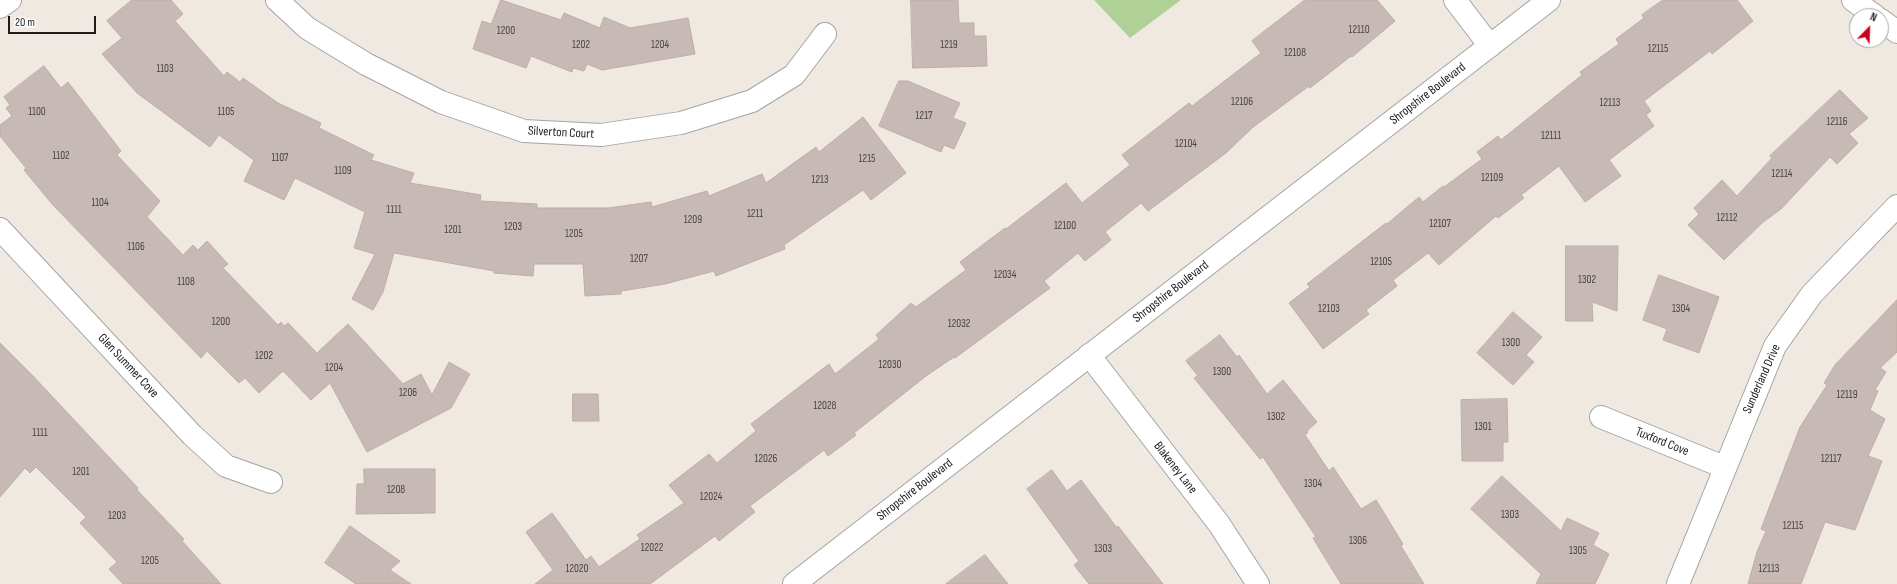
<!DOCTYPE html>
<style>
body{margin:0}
#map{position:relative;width:1897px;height:584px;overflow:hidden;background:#efe9e2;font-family:"Sofia Sans Condensed",sans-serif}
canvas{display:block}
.north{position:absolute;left:1849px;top:8px;width:40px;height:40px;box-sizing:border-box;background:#fff;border:1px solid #a5a5a5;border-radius:50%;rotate:23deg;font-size:11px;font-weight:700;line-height:16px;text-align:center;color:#1d1d1d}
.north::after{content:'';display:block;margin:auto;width:14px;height:18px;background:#ca0021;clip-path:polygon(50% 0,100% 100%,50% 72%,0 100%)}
.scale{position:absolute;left:8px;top:16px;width:88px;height:18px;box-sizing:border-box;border:2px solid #1d1d1d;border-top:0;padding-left:5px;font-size:12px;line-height:14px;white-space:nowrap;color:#1d1d1d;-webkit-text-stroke:3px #fff;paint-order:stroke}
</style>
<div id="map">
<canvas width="1897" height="584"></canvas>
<div class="north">N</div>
<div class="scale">20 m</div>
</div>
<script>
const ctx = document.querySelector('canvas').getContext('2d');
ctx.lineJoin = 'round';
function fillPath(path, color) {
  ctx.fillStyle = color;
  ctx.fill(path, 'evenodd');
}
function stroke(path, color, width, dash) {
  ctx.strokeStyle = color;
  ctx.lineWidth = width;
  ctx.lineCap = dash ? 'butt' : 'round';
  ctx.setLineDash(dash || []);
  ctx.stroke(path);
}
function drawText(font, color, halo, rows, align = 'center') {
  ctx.font = font + ' "Sofia Sans Condensed",sans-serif';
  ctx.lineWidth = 3;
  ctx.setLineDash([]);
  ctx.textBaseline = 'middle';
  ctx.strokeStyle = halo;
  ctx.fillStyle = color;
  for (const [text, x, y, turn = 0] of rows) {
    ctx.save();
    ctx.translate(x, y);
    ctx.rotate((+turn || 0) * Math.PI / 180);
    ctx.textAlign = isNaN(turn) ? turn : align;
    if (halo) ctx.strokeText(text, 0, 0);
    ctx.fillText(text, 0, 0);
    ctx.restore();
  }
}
fillPath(new Path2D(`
 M 1094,0 L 1181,0 L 1130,38 Z`), '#b0d195');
const building = new Path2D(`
 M 132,0 L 171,0 L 183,14 L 175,21 L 224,76 L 227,72 L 240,82 L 243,78 L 278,103 L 321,123 L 319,128 L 374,155 L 371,160 L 414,173 L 410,183 L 481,195 L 480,201 L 537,204 L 537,208 L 608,208 L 651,202 L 652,207 L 707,191 L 709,196 L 762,174 L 766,183 L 816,147 L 819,152 L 863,117 L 906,173 L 871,200 L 863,190 L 784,245 L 785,249 L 716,276 L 714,271 L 665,284 L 621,291 L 621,294 L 585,296 L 583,264 L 534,264 L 533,276 L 494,273 L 494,271 L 394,253 L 383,292 L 373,310 L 352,299 L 375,254 L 354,248 L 365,212 L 295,178 L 284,200 L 244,181 L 254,160 L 219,135 L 210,147 L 137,93 L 102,54 L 122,38 L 107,21 Z
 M 501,0 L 561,20 L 564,13 L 600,28 L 604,17 L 630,28 L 688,18 L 695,54 L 602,70 L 587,64 L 584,71 L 573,68 L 572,72 L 531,56 L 526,68 L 473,49 L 482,21 L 491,24 Z
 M 911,0 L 958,0 L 959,23 L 974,23 L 974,36 L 986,36 L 987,66 L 913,68 Z
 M 1305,0 L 1377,0 L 1395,21 L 1352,57 L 1351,56 L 1310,88 L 1309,86 L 1252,128 L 1226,153 L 1148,211 L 1141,203 L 1105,232 L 1111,240 L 1085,261 L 1078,253 L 1044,281 L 1050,288 L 955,358 L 954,357 L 926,376 L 854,433 L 856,435 L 828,456 L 824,450 L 750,506 L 755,512 L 719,541 L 715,536 L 650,584 L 535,584 L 553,570 L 526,532 L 552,513 L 586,560 L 591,556 L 599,567 L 640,539 L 637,535 L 684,503 L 669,485 L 709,454 L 717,463 L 756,431 L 751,424 L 829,364 L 835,374 L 879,339 L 876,335 L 911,303 L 916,307 L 966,270 L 960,262 L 1005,228 L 1006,229 L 1066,183 L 1082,203 L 1130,165 L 1122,155 L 1189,103 L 1192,106 L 1261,53 L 1252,41 Z
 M 1663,0 L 1737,0 L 1753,21 L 1712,54 L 1710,51 L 1644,101 L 1651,111 L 1646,115 L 1654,126 L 1609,160 L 1621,176 L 1585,202 L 1559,166 L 1521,195 L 1524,198 L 1498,218 L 1496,216 L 1439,265 L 1428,253 L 1393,280 L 1397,286 L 1366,310 L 1369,314 L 1323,349 L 1289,303 L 1310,287 L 1307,284 L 1386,223 L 1387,224 L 1419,197 L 1423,202 L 1443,186 L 1444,187 L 1482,159 L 1477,152 L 1498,136 L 1501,140 L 1582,75 L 1580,72 L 1619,44 L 1616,39 L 1644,18 L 1642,15 Z
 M 44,66 L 61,88 L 68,82 L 121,151 L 117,155 L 160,201 L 147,217 L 183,255 L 193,245 L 198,250 L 207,241 L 228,264 L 223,268 L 278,325 L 281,322 L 284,326 L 288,323 L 317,353 L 348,324 L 403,384 L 421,374 L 432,395 L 449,362 L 470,374 L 451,408 L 367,452 L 330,383 L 311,400 L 283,371 L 259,393 L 245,378 L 239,383 L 207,351 L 201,358 L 52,204 L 24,170 L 26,168 L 0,136 L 0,125 L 12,116 L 6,108 L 10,105 L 4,97 Z
 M 899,81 L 908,81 L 960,103 L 953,118 L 966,123 L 954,149 L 944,145 L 941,152 L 879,126 Z
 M 1840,90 L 1868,118 L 1849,134 L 1858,143 L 1837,164 L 1830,157 L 1781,209 L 1762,223 L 1724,260 L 1688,225 L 1699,214 L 1694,208 L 1722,180 L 1737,196 L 1772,158 L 1770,156 Z
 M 1566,246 L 1618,246 L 1617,311 L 1592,302 L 1593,321 L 1566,321 Z
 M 1659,275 L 1719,297 L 1699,353 L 1663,340 L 1667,329 L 1643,320 Z
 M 1897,300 L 1897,352 L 1880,368 L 1886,372 L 1875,390 L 1878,391 L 1870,410 L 1885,419 L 1868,456 L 1882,461 L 1855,530 L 1825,522 L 1801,584 L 1748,584 L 1757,552 L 1766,531 L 1761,529 L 1800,427 L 1827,385 L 1824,383 L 1835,365 Z
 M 1513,312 L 1542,337 L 1526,355 L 1534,362 L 1513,385 L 1477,353 Z
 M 1220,335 L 1237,357 L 1239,355 L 1267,394 L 1283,380 L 1317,422 L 1307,431 L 1308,432 L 1305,435 L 1329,471 L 1333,467 L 1361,509 L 1376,500 L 1403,544 L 1401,546 L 1424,584 L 1341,584 L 1313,538 L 1316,537 L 1263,457 L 1260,459 L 1194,378 L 1198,376 L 1186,361 Z
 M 0,343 L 32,375 L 138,488 L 137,490 L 184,539 L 182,541 L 221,584 L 123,584 L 109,569 L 117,562 L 80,523 L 86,517 L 36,467 L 30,473 L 25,468 L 0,497 Z
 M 573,394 L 598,394 L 599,421 L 573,421 Z
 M 1507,399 L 1508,442 L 1503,442 L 1503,461 L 1462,461 L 1461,400 Z
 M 364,469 L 435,469 L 435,513 L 356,514 L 357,484 L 364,484 Z
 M 1052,470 L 1067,491 L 1081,480 L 1117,528 L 1118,526 L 1163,584 L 1089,584 L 1074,565 L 1079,561 L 1027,489 Z
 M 1502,476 L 1561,531 L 1567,518 L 1599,533 L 1593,545 L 1609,554 L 1595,584 L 1536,584 L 1541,574 L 1471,509 Z
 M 350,526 L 400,561 L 390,570 L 411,584 L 356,584 L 325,563 Z
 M 985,555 L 1008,584 L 946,584 Z`);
fillPath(building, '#c7bab6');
stroke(building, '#c1aca4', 1);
const minor = new Path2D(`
 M 277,0 L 307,28 L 366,64 L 441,102 L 524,131 L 601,135 L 681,123 L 752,101 L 794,75 L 825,34
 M 1455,0 L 1490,46
 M 1853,0 L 1875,16
 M 1881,20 L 1897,32
 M 0,229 L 192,435 L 226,466 L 271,482
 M 1089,355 L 1219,524 L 1258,584
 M 1601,417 L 1724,467
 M 1678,584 L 1775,346 L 1812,294 L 1897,206`);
const tertiary = new Path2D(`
 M 0,7 L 10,0
 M 794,584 L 1549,0`);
stroke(minor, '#a4a4a4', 24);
stroke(tertiary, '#a4a4a4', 24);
stroke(minor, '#fff', 22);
stroke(tertiary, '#fff', 22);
drawText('11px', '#484443', null, [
 ["12110",1359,30],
 ["1200",506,31],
 ["1202",581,45],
 ["1204",660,45],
 ["1219",949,45],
 ["12115",1658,49],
 ["12108",1295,53],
 ["1103",165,69],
 ["12106",1242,102],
 ["12113",1610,103],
 ["1100",37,112],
 ["1105",226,112],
 ["1217",924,116],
 ["12116",1837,122],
 ["12111",1551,136],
 ["12104",1186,144],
 ["1102",61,156],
 ["1107",280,158],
 ["1215",867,159],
 ["1109",343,171],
 ["12114",1782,174],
 ["12109",1492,178],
 ["1213",820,180],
 ["1104",100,203],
 ["1111",394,210],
 ["1211",755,214],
 ["12112",1727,218],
 ["1209",693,220],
 ["12107",1440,224],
 ["12100",1065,226],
 ["1203",513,227],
 ["1201",453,230],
 ["1205",574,234],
 ["1106",136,247],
 ["1207",639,259],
 ["12105",1381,262],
 ["12034",1005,275],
 ["1302",1587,280],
 ["1108",186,282],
 ["12103",1329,309],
 ["1304",1681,309],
 ["1200",221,322],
 ["12032",959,324],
 ["1300",1511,343],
 ["1202",264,356],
 ["12030",890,365],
 ["1204",334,368],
 ["1300",1222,372],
 ["1206",408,393],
 ["12119",1847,395],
 ["12028",825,406],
 ["1302",1276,417],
 ["1301",1483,427],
 ["1111",40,433],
 ["12026",766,459],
 ["12117",1831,459],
 ["1201",81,472],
 ["1304",1313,484],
 ["1208",396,490],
 ["12024",711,497],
 ["1303",1510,515],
 ["1203",117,516],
 ["12115",1793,526],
 ["1306",1358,541],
 ["12022",652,548],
 ["1303",1103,549],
 ["1305",1578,551],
 ["1205",150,561],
 ["12020",577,569],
 ["12113",1769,569]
]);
drawText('13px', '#1d1d1d', '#fff', [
 ["Shropshire Boulevard",1428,94,-38],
 ["Silverton Court",561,133,3],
 ["Shropshire Boulevard",1171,292,-38],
 ["Glen Summer Cove",128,366,47],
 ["Sunderland Drive",1762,379,-66],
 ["Tuxford Cove",1662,442,22],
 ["Blakeney Lane",1175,468,52],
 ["Shropshire Boulevard",915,490,-38]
]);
</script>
